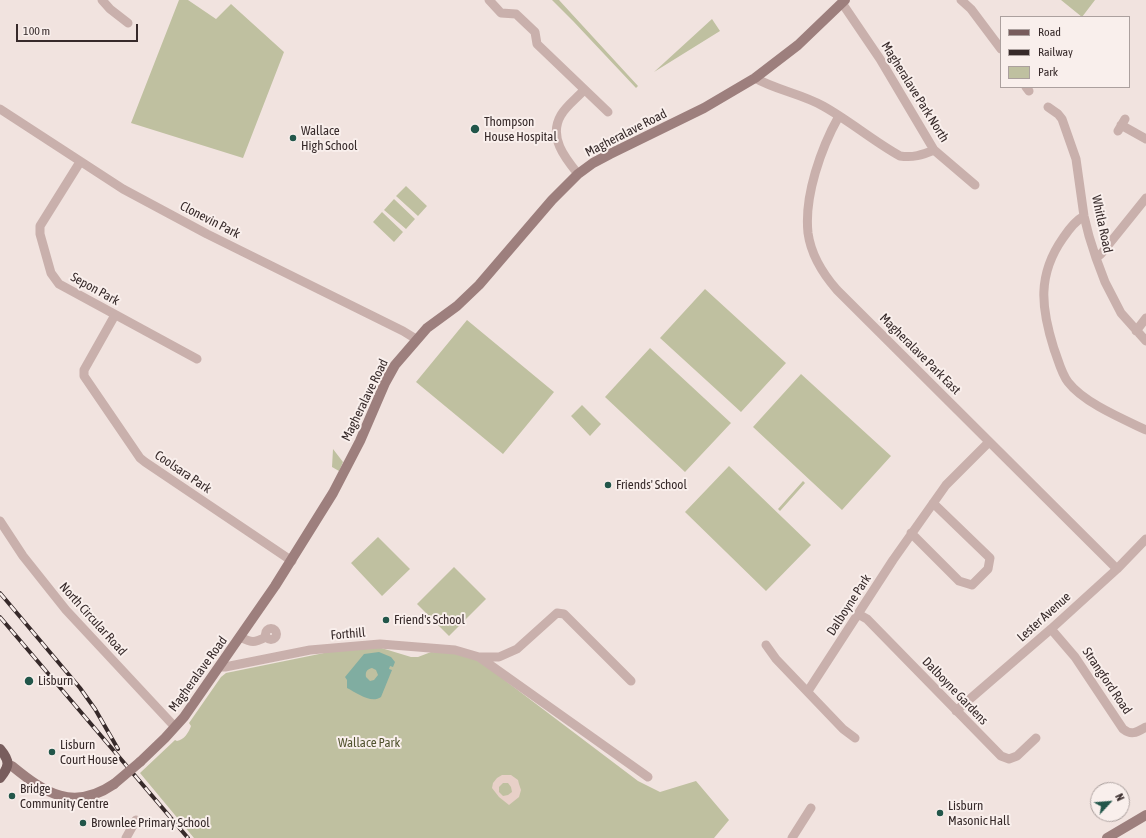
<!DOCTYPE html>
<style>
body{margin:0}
#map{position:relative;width:1146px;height:838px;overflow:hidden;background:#f1e3df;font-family:"Asap Condensed",sans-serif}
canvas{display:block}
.legend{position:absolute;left:1000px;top:16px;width:130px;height:72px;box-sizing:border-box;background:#f9efec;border:1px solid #aba09e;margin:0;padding:5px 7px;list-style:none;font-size:12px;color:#372a2a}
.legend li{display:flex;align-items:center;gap:8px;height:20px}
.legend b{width:20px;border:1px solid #aba09e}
.north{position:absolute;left:1090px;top:782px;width:40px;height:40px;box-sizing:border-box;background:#f9efec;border:1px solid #aba09e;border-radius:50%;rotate:64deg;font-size:11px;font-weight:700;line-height:16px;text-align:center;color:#372a2a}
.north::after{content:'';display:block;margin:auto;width:14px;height:18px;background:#22564a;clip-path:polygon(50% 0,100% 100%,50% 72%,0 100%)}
.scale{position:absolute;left:16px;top:24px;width:122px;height:18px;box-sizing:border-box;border:2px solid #372a2a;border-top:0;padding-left:5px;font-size:12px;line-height:14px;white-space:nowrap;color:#372a2a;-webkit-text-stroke:3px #f9efec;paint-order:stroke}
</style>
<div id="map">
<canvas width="1146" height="838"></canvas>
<ul class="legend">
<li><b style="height:5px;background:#785d5d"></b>Road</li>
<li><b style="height:5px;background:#372a2a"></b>Railway</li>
<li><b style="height:11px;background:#bfc0a0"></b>Park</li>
</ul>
<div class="north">N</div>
<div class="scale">100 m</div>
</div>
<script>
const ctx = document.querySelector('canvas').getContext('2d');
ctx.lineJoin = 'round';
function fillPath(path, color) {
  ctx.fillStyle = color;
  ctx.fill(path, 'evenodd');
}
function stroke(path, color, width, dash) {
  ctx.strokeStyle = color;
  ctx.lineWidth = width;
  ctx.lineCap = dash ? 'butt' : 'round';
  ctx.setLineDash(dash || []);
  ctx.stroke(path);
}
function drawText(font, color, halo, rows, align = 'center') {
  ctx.font = font + ' "Asap Condensed",sans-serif';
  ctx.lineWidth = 4;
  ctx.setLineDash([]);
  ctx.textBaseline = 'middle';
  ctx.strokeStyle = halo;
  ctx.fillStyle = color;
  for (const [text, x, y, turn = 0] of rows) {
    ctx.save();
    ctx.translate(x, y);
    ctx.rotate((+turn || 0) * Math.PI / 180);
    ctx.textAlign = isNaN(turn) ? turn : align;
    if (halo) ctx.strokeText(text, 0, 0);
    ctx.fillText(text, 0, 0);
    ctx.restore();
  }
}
fillPath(new Path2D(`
 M 179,0 L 188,0 L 216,19 L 231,4 L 284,52 L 243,158 L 131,123 Z
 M 552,0 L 559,0 L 638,86 L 636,88 L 573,21 Z
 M 1061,0 L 1095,0 L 1082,17 Z
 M 712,19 L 720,31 L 654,72 Z
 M 406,186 L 427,206 L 418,216 L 396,196 Z
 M 394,199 L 415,219 L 406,229 L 384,210 Z
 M 382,212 L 403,232 L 394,242 L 373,222 Z
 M 705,289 L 786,363 L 741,412 L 660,338 Z
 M 467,320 L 554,392 L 503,454 L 416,382 Z
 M 650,348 L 731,423 L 685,472 L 605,397 Z
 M 801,374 L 891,456 L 842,510 L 753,427 Z
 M 582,405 L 601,424 L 590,436 L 571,416 Z
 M 333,449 L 343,462 L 339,471 L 332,467 Z
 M 729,466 L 811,545 L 766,591 L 685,512 Z
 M 803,481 L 805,483 L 780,511 L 778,509 Z
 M 378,537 L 410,569 L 382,596 L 351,563 Z
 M 454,567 L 486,599 L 449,636 L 417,604 Z
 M 378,647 L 411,657 L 418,657 L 431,652 L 454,653 L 478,660 L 638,781 L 660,792 L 696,781 L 729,820 L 714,838 L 194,838 L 140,773 L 175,740 L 177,741 C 184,740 189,732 191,726 L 189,723 L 221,677 L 226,673 L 329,652 Z`), '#bfc0a0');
fillPath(new Path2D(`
 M 502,775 L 511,775 L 518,780 L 519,784 L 521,790 L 519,797 L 509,805 L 499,797 L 492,788 L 493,783 L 497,778 ZM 503,783 L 508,783 L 511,787 L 512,792 L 508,795 L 503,796 L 499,792 L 499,787 Z`), '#e8d0c8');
fillPath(new Path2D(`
 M 379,652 L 391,657 L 395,662 L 393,667 L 390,666 L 389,669 L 392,670 L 381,697 C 371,704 357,693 347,688 L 347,680 L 345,677 L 364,654 ZM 372,668 L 376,670 L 378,675 L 374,680 L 370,681 L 366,677 C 365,672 367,669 372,668 Z`), '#80ada1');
stroke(new Path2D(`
 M 102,0 L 110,9 L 128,23
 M 489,0 L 501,13 L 516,14 L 535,32 L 537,44 L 608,112
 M 961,0 L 971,9 L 1001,49
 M 842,3 L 880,59 L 934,150 L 975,185
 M 755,78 C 776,90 802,94 823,106 C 850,121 873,141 900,156 C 913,158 922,155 934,150
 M 1026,87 L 1029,91
 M 1048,107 L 1058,114 L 1062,119 L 1076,159 L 1084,216 L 1089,236 L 1096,258 L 1105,282 L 1121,313 L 1146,341
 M 0,109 L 123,189 L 207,234 L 403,331 L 416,339
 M 839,116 C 821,148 804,196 808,233 C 811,255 823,274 837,290 L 1117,569
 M 1121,125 L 1146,139
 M 1118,131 L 1125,119
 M 80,162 L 40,226 L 40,234 L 51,273 L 59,284 L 197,359
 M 578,174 C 565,158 548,137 561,115 C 566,106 577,98 584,90
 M 1084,216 C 1075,221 1069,229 1063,238 C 1037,275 1041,308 1054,349 C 1058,359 1061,373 1068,382 C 1084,403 1123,419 1146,430
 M 1096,258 L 1101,254 L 1146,198
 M 115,315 L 84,370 L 84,376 L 140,458 L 145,462 L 292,561
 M 1136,331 L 1146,318
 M 0,521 L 23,556 L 66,610 L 175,727
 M 911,533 L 959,581 L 972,585 L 988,569 L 990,558 L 933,503
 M 858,614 L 867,619 L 1001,756 L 1009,759 L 1017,756 L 1036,738
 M265.5 634a5.5 5.5 0 1 1 11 0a5.5 5.5 0 1 1-11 0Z
 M 1051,629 L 1075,657 L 1123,729 C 1132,736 1137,732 1146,727
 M 240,637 C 252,643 254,643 266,637
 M 766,645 L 776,659 L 843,729 L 855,738
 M 479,657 L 499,657 L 517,649 L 557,613 L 564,614 L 631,681
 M 220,667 L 225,667 L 310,650 L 380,644 L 455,650 L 479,657 L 648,777
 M 808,691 L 893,560 L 946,485 L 989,442
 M 956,711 L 1051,629 L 1117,569 L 1146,539
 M 126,838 L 136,820
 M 792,838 L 811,808`), '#c9b0ac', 9);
stroke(new Path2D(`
 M 140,762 L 165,738 L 184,717 L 275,586 L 333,493 L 360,441 L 385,383 L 395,365 L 427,328 L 457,306 L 479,285 L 552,200 L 578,174 L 593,163 L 610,154 L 704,108 L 755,78 L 798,45 L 845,0
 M 8,765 L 12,766 C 45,793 73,812 114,784
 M 1107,838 L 1146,815`), '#9d7f7d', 10);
stroke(new Path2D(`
 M 0,749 C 10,761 10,766 0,778`), '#785d5d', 10);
const rail = new Path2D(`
 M 0,593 L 80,688 L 95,709 L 118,749
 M 0,617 L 188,838`);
stroke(rail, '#372a2a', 4);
stroke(rail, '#f9efec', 2.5, [8]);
stroke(new Path2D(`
 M 114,784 L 140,762`), '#9d7f7d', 10);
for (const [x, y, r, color] of [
 [475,129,5,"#22564a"],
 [293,138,4,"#22564a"],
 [608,485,4,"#22564a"],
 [386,620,4,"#22564a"],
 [29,681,5,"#22564a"],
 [52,752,4,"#22564a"],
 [12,796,4,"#22564a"],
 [940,813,4,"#22564a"],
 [83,823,4,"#22564a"]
]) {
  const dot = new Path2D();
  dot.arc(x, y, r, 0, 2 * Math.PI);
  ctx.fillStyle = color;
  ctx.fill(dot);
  stroke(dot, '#f9efec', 1.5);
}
drawText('13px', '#372a2a', '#f9efec', [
 ["Magheralave Park North",915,92,58],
 ["Magheralave Road",626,133,-27],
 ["Clonevin Park",210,220,27],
 ["Whitla Road",1102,224,78],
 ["Sepon Park",95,289,29],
 ["Magheralave Park East",920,354,45],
 ["Magheralave Road",365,400,-64],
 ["Coolsara Park",183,472,34],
 ["Dalboyne Park",849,605,-57],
 ["Lester Avenue",1044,617,-42],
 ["North Circular Road",93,619,48],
 ["Forthill",348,634,-5],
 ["Magheralave Road",198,674,-54],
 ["Strangford Road",1107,681,56],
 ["Dalboyne Gardens",955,691,46]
]);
drawText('13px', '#372a2a', '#f9efec', [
 ["Thompson",484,122],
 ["House Hospital",484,137],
 ["Wallace",301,131],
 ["High School",301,146],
 ["Friends' School",616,485],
 ["Friend's School",394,620],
 ["Lisburn",38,681],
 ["Lisburn",60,745],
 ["Court House",60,760],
 ["Bridge",20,789],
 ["Community Centre",20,804],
 ["Lisburn",948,806],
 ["Masonic Hall",948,821],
 ["Brownlee Primary School",91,823]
], 'left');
drawText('13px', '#525430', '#f9efec', [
 ["Wallace Park",369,743]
]);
</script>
